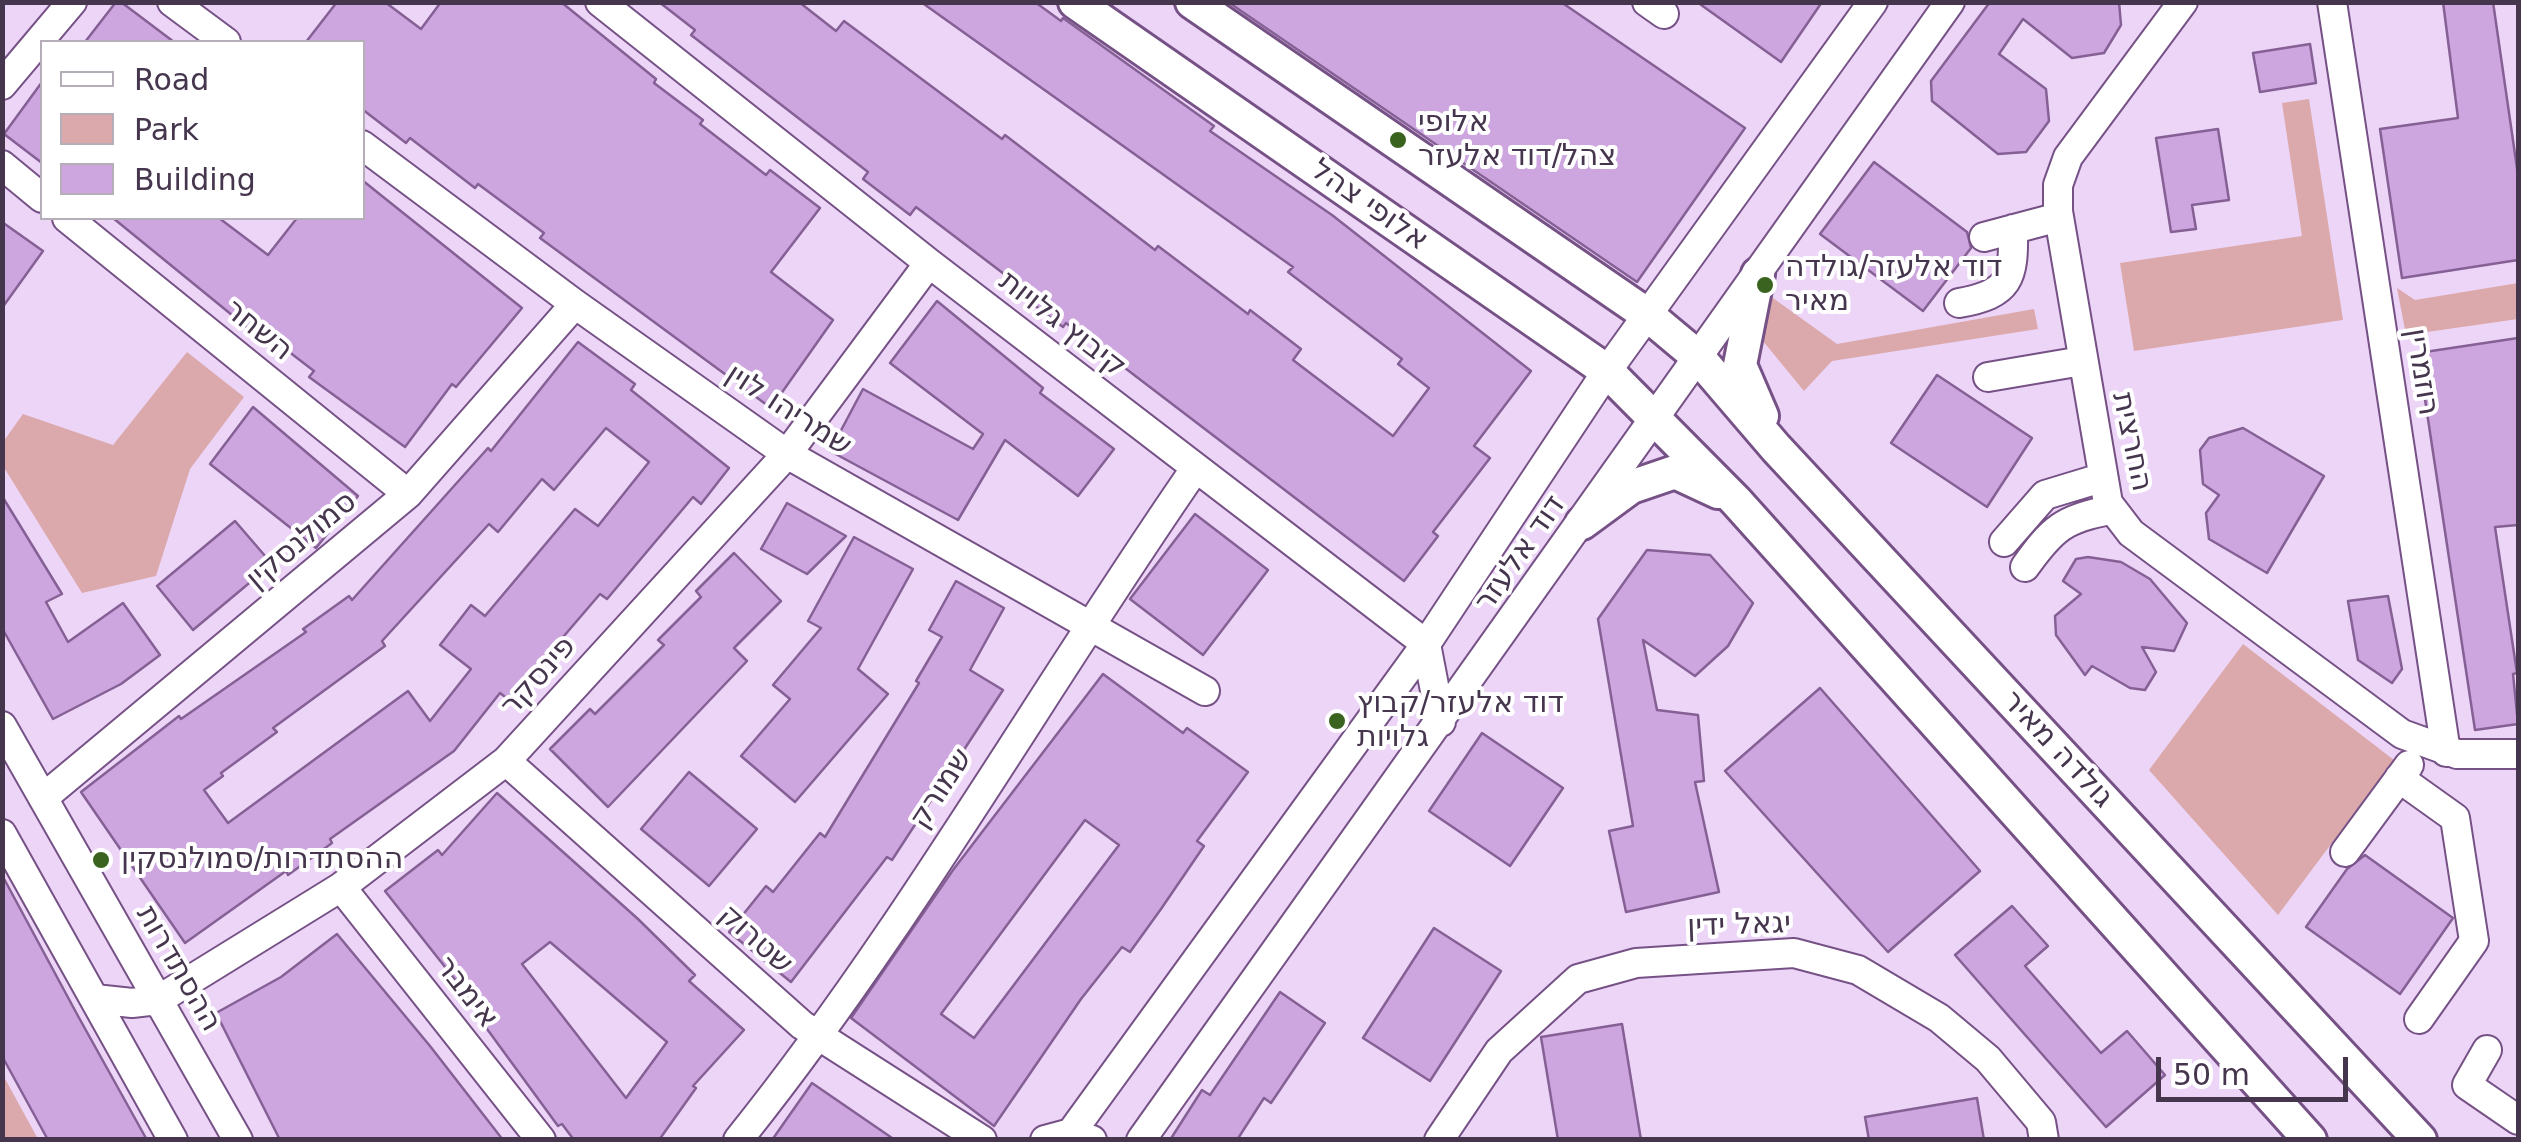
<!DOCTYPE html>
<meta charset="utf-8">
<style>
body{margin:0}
#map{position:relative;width:2521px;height:1142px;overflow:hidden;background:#edd5f8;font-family:"DejaVu Sans",sans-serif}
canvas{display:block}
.frame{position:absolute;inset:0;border:5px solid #45354d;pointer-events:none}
.legend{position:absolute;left:40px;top:40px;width:325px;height:180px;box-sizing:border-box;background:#fff;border:2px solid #b5aeb8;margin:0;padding:12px 18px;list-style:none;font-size:30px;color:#45354d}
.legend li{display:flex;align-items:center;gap:20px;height:50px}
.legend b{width:50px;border:2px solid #b5aeb8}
.scale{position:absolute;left:2156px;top:1057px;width:192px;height:45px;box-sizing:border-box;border:5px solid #45354d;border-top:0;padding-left:12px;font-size:30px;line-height:35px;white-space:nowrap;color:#45354d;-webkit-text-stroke:8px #fff;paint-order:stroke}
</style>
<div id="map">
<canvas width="2521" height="1142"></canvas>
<div class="frame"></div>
<ul class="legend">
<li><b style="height:12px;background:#fff"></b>Road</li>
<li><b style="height:28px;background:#dba9ab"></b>Park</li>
<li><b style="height:28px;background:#cda5df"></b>Building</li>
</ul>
<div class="scale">50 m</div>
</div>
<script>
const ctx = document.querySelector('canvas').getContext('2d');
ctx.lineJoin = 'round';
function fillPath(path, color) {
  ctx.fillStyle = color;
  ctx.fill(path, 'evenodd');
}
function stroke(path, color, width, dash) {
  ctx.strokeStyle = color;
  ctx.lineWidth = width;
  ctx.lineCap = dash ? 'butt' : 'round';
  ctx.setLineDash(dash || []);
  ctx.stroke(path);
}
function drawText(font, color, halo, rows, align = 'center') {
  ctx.font = font + ' "DejaVu Sans",Heebo,sans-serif';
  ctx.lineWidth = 8;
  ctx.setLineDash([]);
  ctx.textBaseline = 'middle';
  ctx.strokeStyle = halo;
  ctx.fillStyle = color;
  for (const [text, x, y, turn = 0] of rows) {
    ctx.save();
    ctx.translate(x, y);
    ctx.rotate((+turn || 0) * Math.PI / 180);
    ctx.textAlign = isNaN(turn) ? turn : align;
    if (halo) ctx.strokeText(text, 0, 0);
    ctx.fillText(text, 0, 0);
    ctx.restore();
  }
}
fillPath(new Path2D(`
 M 2309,99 L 2343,320 L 2134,351 L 2120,263 L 2302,236 L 2282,103 Z
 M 2518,283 L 2518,319 L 2406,335 L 2397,288 L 2415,300 Z
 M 1759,288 L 1837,344 L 2034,309 L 2038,329 L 1832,361 L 1804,391 L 1753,329 Z
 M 187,352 L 244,397 L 190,469 L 156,576 L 82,593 L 3,466 L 3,442 L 23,414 L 113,445 Z
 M 2243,644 L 2394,760 L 2278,915 L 2149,770 Z
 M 3,1075 L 38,1139 L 3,1139 Z`), '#dba9ab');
const building = new Path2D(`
 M 116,2 L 121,2 L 174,42 L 85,42 Z
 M 337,2 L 385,2 L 421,29 L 441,2 L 561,2 L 656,79 L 654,83 L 703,120 L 700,124 L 766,175 L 770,170 L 820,208 L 771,272 L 833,320 L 771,408 L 540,238 L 544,233 L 478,184 L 475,188 L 410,138 L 406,143 L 362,109 L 362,42 L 306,42 Z
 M 659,2 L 799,2 L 836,31 L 844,21 L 1002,139 L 1005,135 L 1155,250 L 1158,246 L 1248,314 L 1250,310 L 1301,349 L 1293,360 L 1393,436 L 1429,388 L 1398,364 L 1402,359 L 1288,272 L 1293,267 L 921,2 L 1035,2 L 1061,21 L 1063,18 L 1214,126 L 1210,131 L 1332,215 L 1531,371 L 1474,446 L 1490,458 L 1433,532 L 1438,536 L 1404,581 L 1066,323 L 1063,327 L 1004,282 L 1008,277 L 916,207 L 910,215 L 863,179 L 868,172 L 691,35 L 695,30 Z
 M 1228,2 L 1561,2 L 1745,128 L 1637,282 Z
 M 1697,2 L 1822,2 L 1781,62 Z
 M 1990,2 L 2119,2 L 2121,25 L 2104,53 L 2072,58 L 2023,19 L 1999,54 L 2046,89 L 2049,121 L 2026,152 L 1998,154 L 1932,101 L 1931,81 Z
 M 2443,2 L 2493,2 L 2518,175 L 2518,260 L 2402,278 L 2380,129 L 2458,118 Z
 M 2310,44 L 2316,83 L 2260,92 L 2253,53 Z
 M 42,82 L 42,163 L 4,134 Z
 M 2218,129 L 2229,200 L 2192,205 L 2196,229 L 2171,232 L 2156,138 Z
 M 1874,162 L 1967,232 L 1971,248 L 1923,311 L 1820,234 Z
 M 362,180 L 522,308 L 456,387 L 452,384 L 405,447 L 309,377 L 314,371 L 258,328 L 254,333 L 113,218 L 219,218 L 268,255 L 297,218 L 362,218 Z
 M 2,222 L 43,251 L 2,308 Z
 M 937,301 L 1043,388 L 1040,393 L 1114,449 L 1078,496 L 1005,440 L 958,520 L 830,451 L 863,389 L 973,449 L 983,434 L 890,363 Z
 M 2518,338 L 2518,525 L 2495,527 L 2517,673 L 2513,674 L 2518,724 L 2475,730 L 2418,353 Z
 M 578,342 L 635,384 L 631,390 L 729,468 L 701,504 L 693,497 L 607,599 L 600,594 L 509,700 L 500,693 L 454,751 L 330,839 L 332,843 L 288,875 L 286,871 L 185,943 L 81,792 L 179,716 L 181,719 L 306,632 L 303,629 L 349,596 L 352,600 L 488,448 L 491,451 ZM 606,428 L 649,462 L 598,526 L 575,509 L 485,616 L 471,605 L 440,645 L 471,669 L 430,721 L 408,691 L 228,823 L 204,790 L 223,776 L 221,773 L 277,732 L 273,728 L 385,646 L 382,641 L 489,524 L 498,532 L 542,479 L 554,490 Z
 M 1937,375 L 2032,438 L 1987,507 L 1891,443 Z
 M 253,407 L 358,496 L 316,548 L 210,464 Z
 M 2243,428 L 2324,476 L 2267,573 L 2209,539 L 2206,513 L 2219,495 L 2203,484 L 2200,450 L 2209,438 Z
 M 2,496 L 62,594 L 46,602 L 68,642 L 123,603 L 160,655 L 121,684 L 53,719 L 2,628 Z
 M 787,503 L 846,536 L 807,574 L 761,549 Z
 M 1195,514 L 1268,570 L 1203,655 L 1130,599 Z
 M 235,521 L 272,564 L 193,630 L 157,586 Z
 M 854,537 L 913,569 L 858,669 L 888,694 L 795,802 L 741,756 L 790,699 L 773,685 L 821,628 L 808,621 Z
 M 1647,550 L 1710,555 L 1753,603 L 1728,646 L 1695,676 L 1643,640 L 1657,710 L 1698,715 L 1704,781 L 1695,782 L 1719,892 L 1626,912 L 1609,831 L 1633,826 L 1598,619 Z
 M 734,553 L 781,601 L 734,648 L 747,661 L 608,807 L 550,749 L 590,709 L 595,714 L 664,645 L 658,640 L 701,597 L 696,591 Z
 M 2088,557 L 2121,562 L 2150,579 L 2187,623 L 2174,651 L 2142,647 L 2156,672 L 2145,690 L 2130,688 L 2092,666 L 2085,675 L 2056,635 L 2055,616 L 2081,594 L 2063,581 L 2076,559 Z
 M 956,581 L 1004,608 L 970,670 L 1003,690 L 892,860 L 887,857 L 791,982 L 729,932 L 766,886 L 773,892 L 820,833 L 825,837 L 919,683 L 916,681 L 942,637 L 929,630 Z
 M 2388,596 L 2402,669 L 2392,683 L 2358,660 L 2348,601 Z
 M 1103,674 L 1183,733 L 1187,728 L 1248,772 L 1197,841 L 1204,846 L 1161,909 L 1130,952 L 1122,947 L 1081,999 L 994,1126 L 851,1018 L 953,870 ZM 1085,820 L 1119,845 L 974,1038 L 941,1014 Z
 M 1820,688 L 1980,871 L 1888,952 L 1725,771 Z
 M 1482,733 L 1563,788 L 1510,866 L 1429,811 Z
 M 689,772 L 757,829 L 709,886 L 641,829 Z
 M 497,793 L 638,919 L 695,975 L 689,981 L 744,1030 L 693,1086 L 696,1088 L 659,1140 L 574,1140 L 562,1124 L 558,1126 L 479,1018 L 483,1015 L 385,891 L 438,850 L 442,855 ZM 550,942 L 667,1042 L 626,1098 L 522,964 Z
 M 2365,855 L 2453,918 L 2400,994 L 2306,927 L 2347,869 Z
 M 2,875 L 78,1016 L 147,1140 L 48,1140 L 2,1056 Z
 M 2012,906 L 2048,946 L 2025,966 L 2101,1053 L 2127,1031 L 2165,1075 L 2106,1127 L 1955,955 Z
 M 1434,928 L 1501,971 L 1430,1081 L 1363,1038 Z
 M 337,934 L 430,1046 L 503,1140 L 280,1140 L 216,1013 L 281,977 Z
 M 1280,992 L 1325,1023 L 1271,1103 L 1264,1098 L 1237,1140 L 1170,1140 L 1202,1090 L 1210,1095 Z
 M 1622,1024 L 1641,1140 L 1558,1140 L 1541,1037 Z
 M 812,1083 L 895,1140 L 772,1140 Z
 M 1977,1098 L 1984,1140 L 1869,1140 L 1865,1117 Z`);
fillPath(building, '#cda5df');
stroke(building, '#856095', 2.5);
const minor = new Path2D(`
 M 172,2 L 226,42
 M 600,2 L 929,263 L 1426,644 L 1441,722
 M 1647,2 L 1664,14
 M 2183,2 L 2068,157 L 2058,185 L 2058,211 L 2108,503 L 2131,533 L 2402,734 L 2457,754 L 2518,754
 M 2332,2 L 2446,752
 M 2,85 L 72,2
 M 362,145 L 575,304 L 787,454 L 1205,691
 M 2,165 L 42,198
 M 67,218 L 408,494
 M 1984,237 L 2059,217
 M 1959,303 C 2010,294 2014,279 2013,229
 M 1988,377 L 2082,361
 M 2004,542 L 2045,495 L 2101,478
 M 2025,567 C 2052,529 2064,518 2111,510
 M 2,726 L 238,1140
 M 506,761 L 802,1025 L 982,1140
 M 2399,778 L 2455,818 L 2474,941 L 2419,1019
 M 43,798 L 408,494 L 575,304
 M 2,834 L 173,1140
 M 2345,852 L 2409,765
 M 341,887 L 541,1140
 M 95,999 L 132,1003 L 158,1000 L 341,887 L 506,761 L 787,454 L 929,263
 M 2487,1050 L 2467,1085 L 2518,1120
 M 1071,1133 L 1426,644 L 1607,371 L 1873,2
 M 738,1140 C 906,931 1042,690 1195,469
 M 1045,1140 L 1071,1133 L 1092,1140
 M 1141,1140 L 1950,2
 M 1439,1140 L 1499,1051 L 1578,979 L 1636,963 L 1794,953 L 1858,970 L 1939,1018 L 1988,1059 L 2041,1122 L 2044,1140`);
const major = new Path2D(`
 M 1075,2 L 1607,371 L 1736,501 L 2310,1140
 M 1192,2 L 1649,316 L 1698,357 L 1776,448 L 2420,1140
 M 1758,274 L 1740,365 L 1762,416
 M 1582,523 L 1631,487 L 1675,472 L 1718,492`);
stroke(minor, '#755185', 32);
stroke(major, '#755185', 38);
stroke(minor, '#fff', 28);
stroke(major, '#fff', 32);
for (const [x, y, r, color] of [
 [1398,140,10,"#3a631f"],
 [1765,285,10,"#3a631f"],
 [1337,721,10,"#3a631f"],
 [101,860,10,"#3a631f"]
]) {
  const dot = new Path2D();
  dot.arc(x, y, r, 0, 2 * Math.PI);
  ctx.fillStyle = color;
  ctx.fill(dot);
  stroke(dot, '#fff', 4);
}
drawText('30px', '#45354d', '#fff', [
 ["אלופי",1418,123],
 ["צהל/דוד אלעזר",1418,157],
 ["דוד אלעזר/גולדה",1785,268],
 ["מאיר",1785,302],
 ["דוד אלעזר/קבוץ",1357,704],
 ["גלויות",1357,738],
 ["ההסתדרות/סמולנסקין",121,860]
], 'left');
drawText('30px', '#45354d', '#fff', [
 ["אלופי צהל",1369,206,35],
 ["קיבוץ גלויות",1062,325,38],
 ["השחר",258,331,39],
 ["רוזמרין",2421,372,81],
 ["שמריהו לוין",788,411,33],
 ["החרצית",2131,442,78],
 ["סמולנסקין",302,541,-40],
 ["דוד אלעזר",1521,554,-55],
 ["פינסקר",539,677,-48],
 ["גולדה מאיר",2057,750,47],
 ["שמורק",942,789,-57],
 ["יגאל ידין",1739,926,-2],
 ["שטרוק",755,940,42],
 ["ההסתדרות",178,969,60],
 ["אימבר",466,993,52]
]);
</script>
